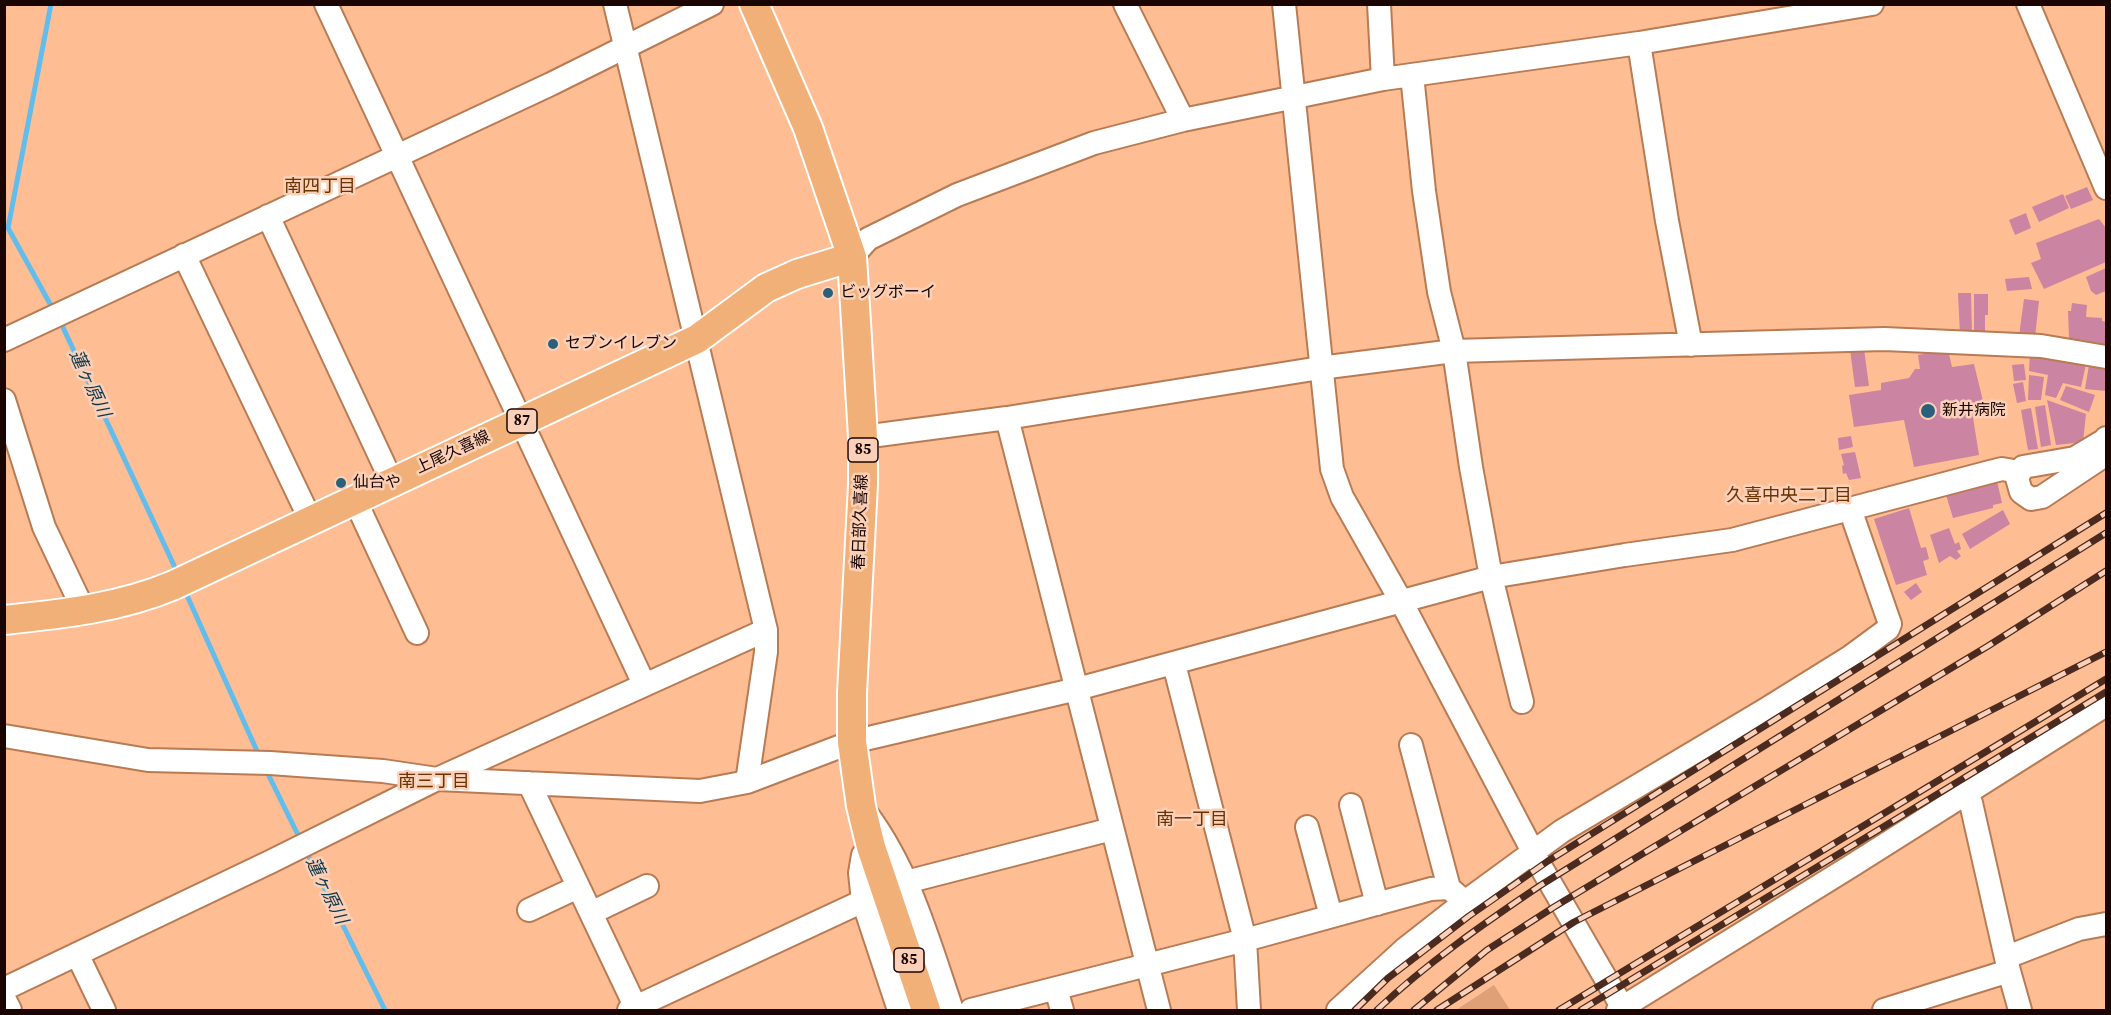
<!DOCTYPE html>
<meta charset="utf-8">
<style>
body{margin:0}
#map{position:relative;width:2111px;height:1015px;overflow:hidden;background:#ffbd93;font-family:"Source Serif 4",serif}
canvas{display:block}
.frame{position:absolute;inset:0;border:6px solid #1b0500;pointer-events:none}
</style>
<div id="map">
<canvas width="2111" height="1015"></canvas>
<div class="frame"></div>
</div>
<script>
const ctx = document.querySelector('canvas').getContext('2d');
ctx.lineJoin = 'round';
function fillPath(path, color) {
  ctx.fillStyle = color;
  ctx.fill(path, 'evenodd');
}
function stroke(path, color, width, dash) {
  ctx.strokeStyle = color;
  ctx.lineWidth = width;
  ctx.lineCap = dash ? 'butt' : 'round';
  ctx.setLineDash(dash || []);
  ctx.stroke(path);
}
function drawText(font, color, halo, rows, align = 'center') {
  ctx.font = font + ' "Source Serif 4","Noto Sans JP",serif';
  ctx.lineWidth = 5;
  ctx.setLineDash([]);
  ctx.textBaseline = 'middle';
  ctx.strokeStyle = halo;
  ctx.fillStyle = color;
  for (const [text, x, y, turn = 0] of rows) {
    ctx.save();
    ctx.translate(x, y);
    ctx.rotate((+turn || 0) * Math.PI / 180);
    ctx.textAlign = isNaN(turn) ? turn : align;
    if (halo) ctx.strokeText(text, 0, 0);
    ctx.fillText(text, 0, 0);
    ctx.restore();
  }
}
fillPath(new Path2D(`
 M 1494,985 L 1510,1010 L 1456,1010 Z`), '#dfa078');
stroke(new Path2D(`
 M 51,4 L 8,228 L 54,311
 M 60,321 L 178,574
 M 185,591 L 257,751
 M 267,772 L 301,841
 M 305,849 L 385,1010`), '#62bded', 5);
fillPath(new Path2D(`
 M 2087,187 L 2093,200 L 2071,209 L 2065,196 Z
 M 2063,194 L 2069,208 L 2039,222 L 2032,207 Z
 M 2026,213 L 2031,228 L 2015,235 L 2009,220 Z
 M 2099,219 L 2106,228 L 2106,262 L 2044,289 L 2031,263 L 2041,259 L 2036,243 Z
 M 2106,268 L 2106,291 L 2096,295 L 2091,291 L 2086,277 Z
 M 2029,277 L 2032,289 L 2007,291 L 2005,279 Z
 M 1958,293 L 1971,293 L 1972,335 L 1960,334 Z
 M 1974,294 L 1988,294 L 1988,315 L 1985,315 L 1985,332 L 1974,332 Z
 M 2024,299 L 2039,301 L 2035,337 L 2019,336 Z
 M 2072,303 L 2087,305 L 2086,317 L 2102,318 L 2102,321 L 2106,322 L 2106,349 L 2082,344 L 2082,341 L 2069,338 L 2068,311 L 2071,311 Z
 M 1864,349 L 1869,386 L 1855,387 L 1850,350 Z
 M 1948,350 L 1952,367 L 1974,364 L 1983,401 L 1971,405 L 1979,455 L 1914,467 L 1904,420 L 1854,427 L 1849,395 L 1881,390 L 1881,383 L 1909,378 L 1915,369 L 1920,369 L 1918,355 Z
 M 2030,351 L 2087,360 L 2081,387 L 2063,383 L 2056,398 L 2045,395 L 2048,375 L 2029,371 Z
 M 2090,359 L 2106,362 L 2106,391 L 2085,389 Z
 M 2024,364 L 2026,380 L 2014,381 L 2012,365 Z
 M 2029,375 L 2044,377 L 2041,400 L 2028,400 Z
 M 2023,382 L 2026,401 L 2017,403 L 2013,384 Z
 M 2066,386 L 2095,395 L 2089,412 L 2060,400 Z
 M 2047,400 L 2086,414 L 2083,442 L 2056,445 Z
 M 2045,405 L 2051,445 L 2041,447 L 2035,407 Z
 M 2031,408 L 2038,449 L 2028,450 L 2021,410 Z
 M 1851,436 L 1853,447 L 1839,450 L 1838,438 Z
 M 1855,452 L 1861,478 L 1849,480 L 1846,473 L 1843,474 L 1842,466 L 1844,465 L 1841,454 Z
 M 1997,481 L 2002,503 L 1993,505 L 1993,508 L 1953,518 L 1946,495 Z
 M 1909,508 L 1921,548 L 1926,547 L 1929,559 L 1923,561 L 1927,575 L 1896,585 L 1874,519 Z
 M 2003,510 L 2010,524 L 1970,549 L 1962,534 Z
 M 1949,528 L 1955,544 L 1959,542 L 1961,549 L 1957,551 L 1961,556 L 1956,560 L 1950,556 L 1939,563 L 1930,535 Z
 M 1916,583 L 1922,592 L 1911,600 L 1904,592 Z`), '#cb84a1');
const minor = new Path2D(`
 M 326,4 L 644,684
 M 615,4 L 766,630 L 766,652 L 747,782
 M 1125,4 L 1183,120
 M 1284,4 L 1332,469 L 1342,497 L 1401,601 L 1541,867 L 1624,1010
 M 1379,4 L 1383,79
 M 2028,4 L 2106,188
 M 1639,43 L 1667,221 L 1691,345
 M 1412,75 L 1424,191 L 1439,292 L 1454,351 L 1471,467 L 1491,577 L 1522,702
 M 268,216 L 392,482
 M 184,255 L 311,521
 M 852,257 L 868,239 L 957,195 L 1094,143 L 1183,120 L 1383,79 L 1639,43 L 1872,4
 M 4,340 L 551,84 L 712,4
 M 4,400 L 44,527 L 84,611
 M 1007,418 L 1159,1010
 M 863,437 L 1007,418 L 1320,368 L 1454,351 L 1884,339 L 2041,346 L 2106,357
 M 2105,440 L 2075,458 L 2023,467 L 2017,478 L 2021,492 L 2031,499 L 2042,497 L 2099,459 L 2105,452 L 2106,438
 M 355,500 L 417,633
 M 1174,664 L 1245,940 L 1249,1010
 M 4,736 L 148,760 L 270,763 L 383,771 L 437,779 L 700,791 L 747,782 L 852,742 L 1077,689 L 1491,577 L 1625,555 L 1732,540 L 1990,472 L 2002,469 L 2019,472
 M 1411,745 L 1449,888
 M 529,783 L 637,1010
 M 1966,793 L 1971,803 L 2009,971 L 2020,1010
 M 1351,805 L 1377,904
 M 867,814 C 910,872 929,943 952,1010
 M 1307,827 L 1331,916
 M 871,847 L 863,855 L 860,873 L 863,901 L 899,1010
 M 906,882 L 1112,829
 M 529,910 L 578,887
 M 591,913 L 647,886
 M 77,954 L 104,1010
 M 2007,957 L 2079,929 L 2106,924
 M 4,989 L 270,862 L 437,779 L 766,630
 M 1056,989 L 1062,1010
 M 4,998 L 10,1010
 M 629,1010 L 863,901
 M 971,1010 L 1245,940 L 1431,889 L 1449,888 L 1465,902 L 1562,831 L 1765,710 L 1850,657 L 1888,629 L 1890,624 L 1850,509
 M 1338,1010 L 1405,949 L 1465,902
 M 1618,1010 L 1848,868 L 2106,705
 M 1884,1010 L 2009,971`);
const major = new Path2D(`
 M 754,4 L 808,128 L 852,257 L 863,437 L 863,484 L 852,693 L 852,742 L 861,806 L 871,847 L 926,1010
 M 4,620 C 62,614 120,608 174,585 L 697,339 L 766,288 L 797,274 L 852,257`);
stroke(minor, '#b87b53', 26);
stroke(major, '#fff', 32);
stroke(minor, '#fff', 22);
stroke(major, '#f2b079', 28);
const rail = new Path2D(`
 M 1355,1010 L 1388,978 L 1469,916 L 1548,861 L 2106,513
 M 1377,1010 C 1427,963 1483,924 1541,885 L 2106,533
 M 1414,1010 L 1487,950 L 1554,907 L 1988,646 L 2106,571
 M 1437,1010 L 1574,922 L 2106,652
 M 1559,1010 L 2106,679
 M 1581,1010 L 2106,692`);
stroke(rail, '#4b2b1f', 7);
stroke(rail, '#fad1b8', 4.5, [14]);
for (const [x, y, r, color] of [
 [828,293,6,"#2a607b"],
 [553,344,6,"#2a607b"],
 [1928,411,8,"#2a607b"],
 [341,483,6,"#2a607b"]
]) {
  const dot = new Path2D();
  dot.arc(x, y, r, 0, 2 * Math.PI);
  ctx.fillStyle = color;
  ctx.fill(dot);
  stroke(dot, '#fad1b8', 2);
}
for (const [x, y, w] of [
 [522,421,30],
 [863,450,30],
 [909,960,30]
]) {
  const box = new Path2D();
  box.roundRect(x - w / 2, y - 12, w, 24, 4.5);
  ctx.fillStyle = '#fad1b8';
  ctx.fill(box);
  stroke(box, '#1b0500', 1.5);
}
drawText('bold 15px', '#1b0500', null, [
 ["87",522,421],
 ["85",863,450],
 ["85",909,960]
]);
drawText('16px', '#1b0500', '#fad1b8', [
 ["ビッグボーイ",840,293],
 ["セブンイレブン",565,344],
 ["新井病院",1942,411],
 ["仙台や",353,483]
], 'left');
drawText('16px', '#1b0500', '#fad1b8', [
 ["上尾久喜線",453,453,-25],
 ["春日部久喜線",861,522,-88]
]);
drawText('18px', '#693303', '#fad1b8', [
 ["南四丁目",320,187],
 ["久喜中央二丁目",1789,496],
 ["南三丁目",434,782],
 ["南一丁目",1192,820]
]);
drawText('italic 18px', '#0e374b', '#fad1b8', [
 ["蓮ヶ原川",89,384,65],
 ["蓮ヶ原川",326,891,64]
]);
</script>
